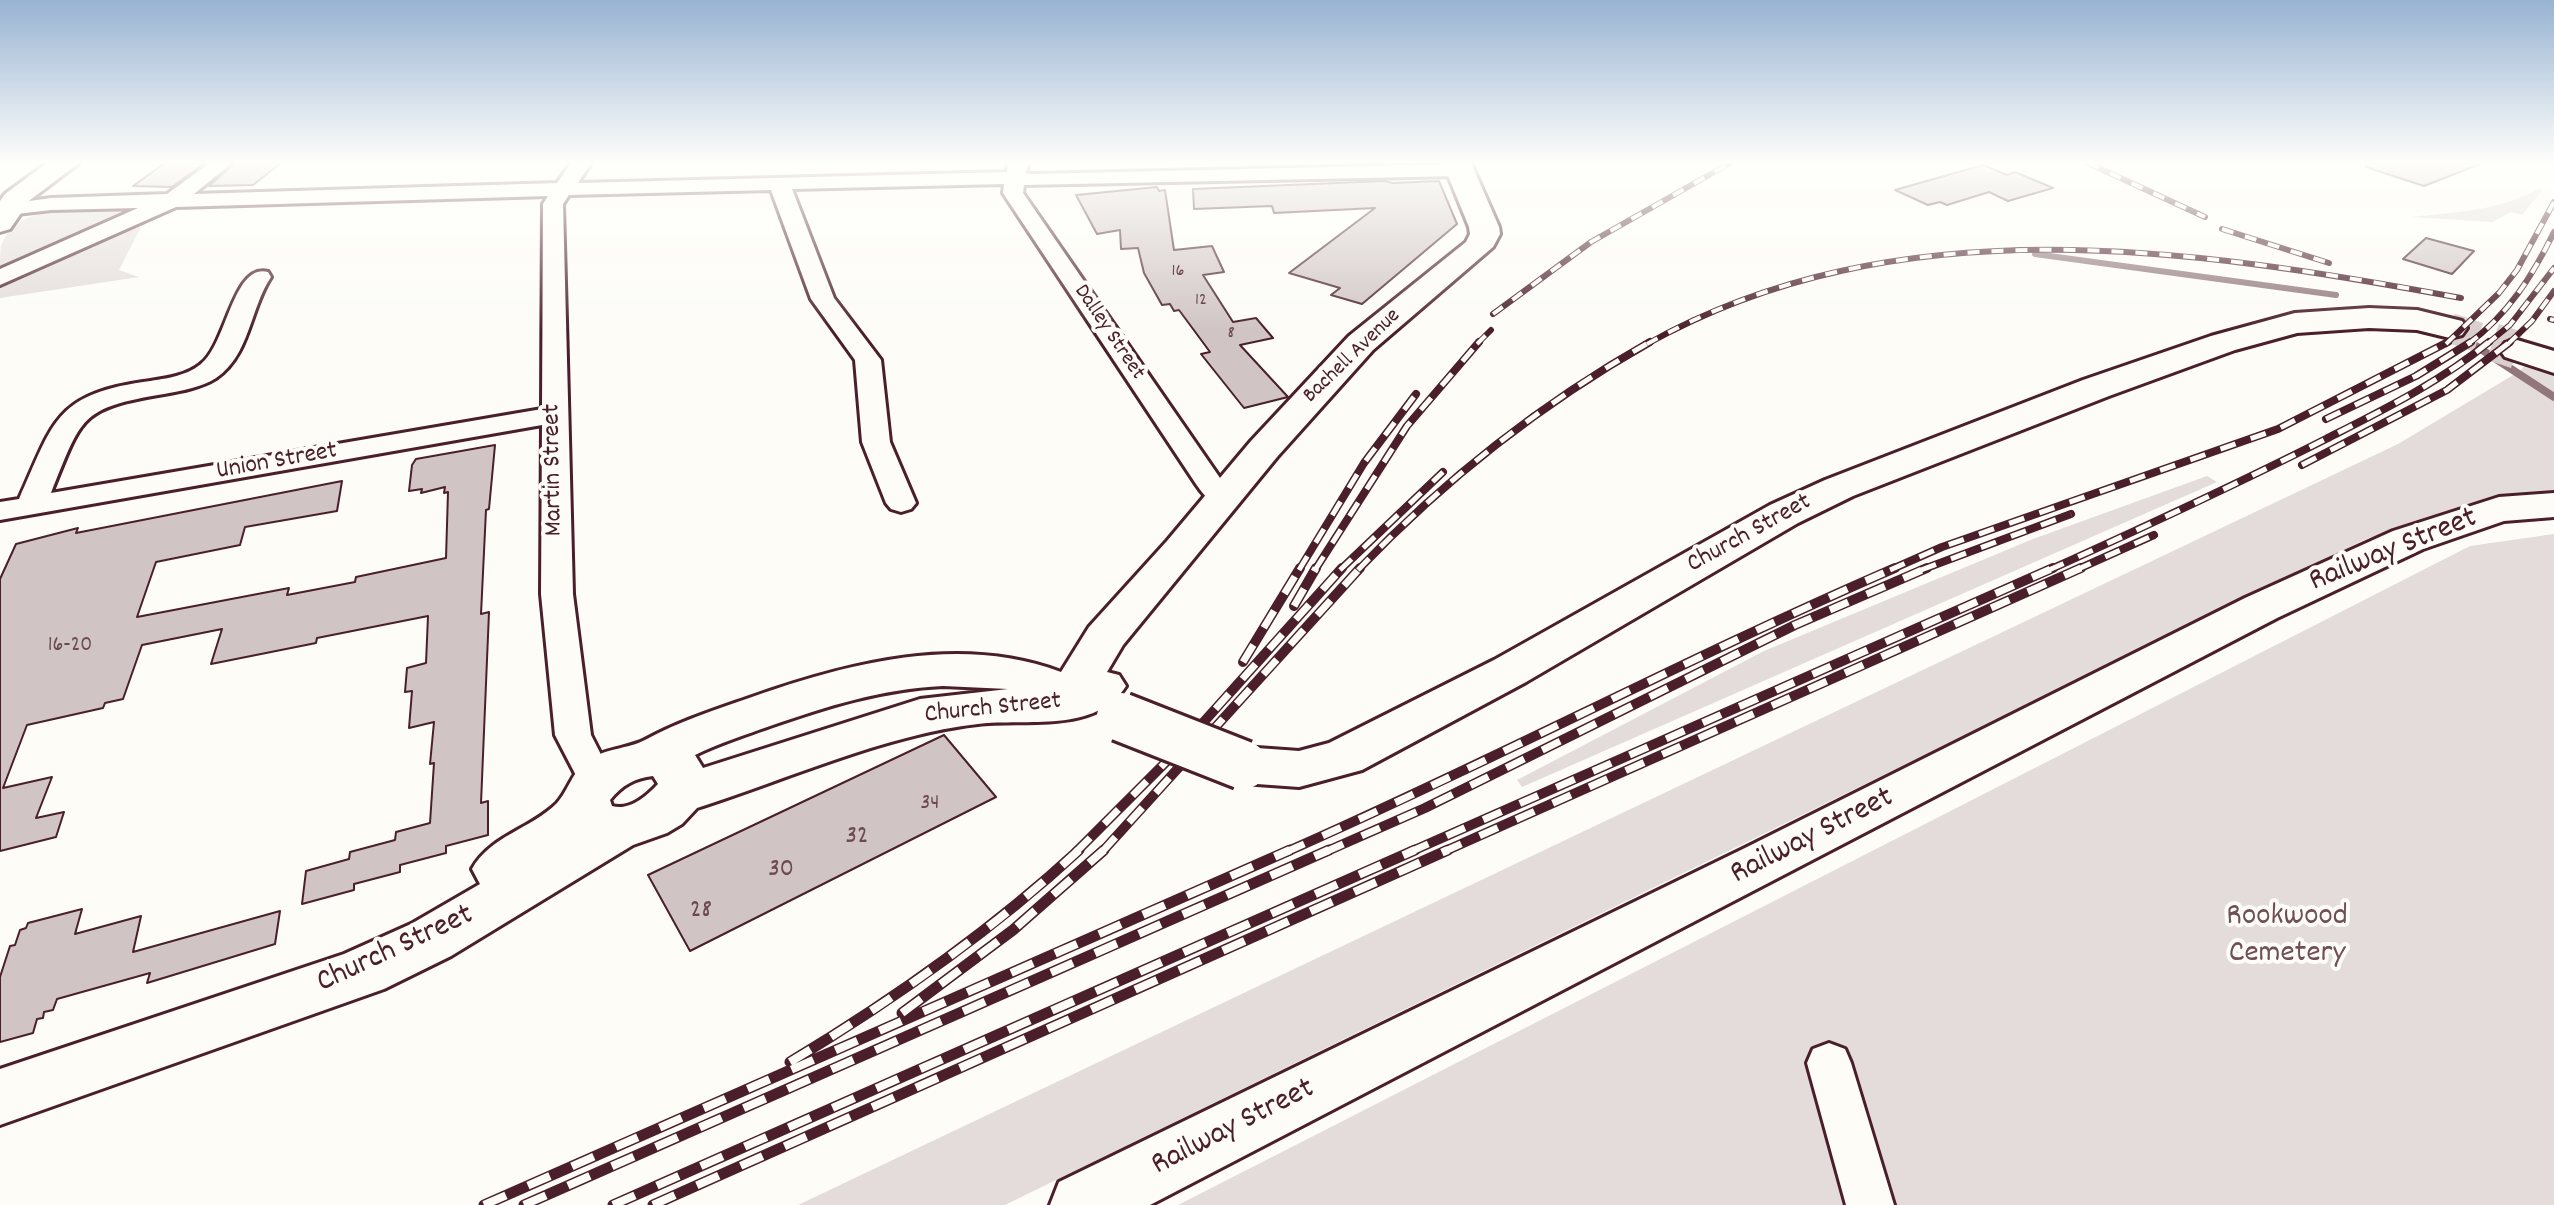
<!DOCTYPE html>
<style>
body{margin:0}
canvas{display:block;background:#fdfcf7}
</style>
<canvas width="2554" height="1205"></canvas>
<script>
const ctx = document.querySelector('canvas').getContext('2d');
ctx.lineJoin = 'round';
function fillPath(path, color) {
  ctx.fillStyle = color;
  ctx.fill(path, 'evenodd');
}
function stroke(path, color, width, dash) {
  ctx.strokeStyle = color;
  ctx.lineWidth = width;
  ctx.lineCap = dash ? 'butt' : 'round';
  ctx.setLineDash(dash || []);
  ctx.stroke(path);
}
function drawText(font, color, halo, rows, align = 'center') {
  ctx.font = font + ' Dekko,sans-serif';
  ctx.lineWidth = 8;
  ctx.setLineDash([]);
  ctx.textBaseline = 'middle';
  ctx.strokeStyle = halo;
  ctx.fillStyle = color;
  for (const [text, x, y, turn = 0] of rows) {
    ctx.save();
    ctx.translate(x, y);
    ctx.rotate((+turn || 0) * Math.PI / 180);
    ctx.textAlign = isNaN(turn) ? turn : align;
    if (halo) ctx.strokeText(text, 0, 0);
    ctx.fillText(text, 0, 0);
    ctx.restore();
  }
}
fillPath(new Path2D(`
 M 2538,189 L 2543,190 L 2522,215 L 2511,212 L 2493,222 L 2412,217 C 2454,212 2500,211 2538,189 Z
 M 116,210 L 127,212 L 0,272 C 0,264 0,253 1,246 C 17,202 79,211 116,210 Z
 M 132,226 L 141,227 L 119,270 L 139,277 L 0,298 L 0,288 Z
 M 2529,361 L 2554,371 L 2554,491 L 2456,510 L 2366,539 L 1005,1205 L 798,1205 L 2398,444 L 2520,371 Z
 M 2207,476 L 2217,482 L 1522,787 L 1517,780 L 1764,651 L 2033,539 Z
 M 2554,534 L 2554,1205 L 1178,1205 L 2470,546 Z`), '#e3dcda');
stroke(new Path2D(`
 M 2035,254 L 2336,295`), '#91777b', 6);
stroke(new Path2D(`
 M 2476,346 L 2554,397`), '#91777b', 8);
const building = new Path2D(`
 M 165,163 L 205,163 L 172,187 L 133,186 Z
 M 235,163 L 281,163 L 253,185 L 209,186 Z
 M 2366,163 L 2480,163 L 2480,164 L 2424,186 L 2366,167 Z
 M 1983,165 L 2007,175 L 2015,172 L 2053,188 L 2008,201 L 1989,192 L 1947,205 L 1940,202 L 1928,205 L 1895,190 Z
 M 1384,181 L 1393,183 L 1439,181 L 1457,224 L 1362,304 L 1331,295 L 1340,288 L 1289,273 L 1375,208 L 1274,213 L 1272,206 L 1194,209 L 1193,189 Z
 M 1157,187 L 1159,191 L 1165,190 L 1174,250 L 1212,246 L 1224,272 L 1203,275 L 1233,322 L 1256,318 L 1273,338 L 1240,345 L 1288,397 L 1244,408 L 1201,354 L 1210,352 L 1179,310 L 1174,311 L 1170,304 L 1162,305 L 1144,273 L 1138,248 L 1121,249 L 1120,230 L 1097,234 L 1076,195 Z
 M 2426,238 L 2474,251 L 2452,274 L 2403,259 Z
 M 495,445 L 489,509 L 486,510 L 481,614 L 489,612 L 481,803 L 488,801 L 488,835 L 446,846 L 446,853 L 400,865 L 400,872 L 354,884 L 354,890 L 302,904 L 306,871 L 349,859 L 350,852 L 395,840 L 396,832 L 430,823 L 434,763 L 430,764 L 434,722 L 409,728 L 412,691 L 405,692 L 407,668 L 426,663 L 428,616 L 317,638 L 316,643 L 211,664 L 222,629 L 142,645 L 123,699 L 105,703 L 103,708 L 27,725 L 3,788 L 52,777 L 36,818 L 64,812 L 56,837 L 0,851 L 0,579 L 16,544 L 78,528 L 76,533 L 342,481 L 337,511 L 245,527 L 240,545 L 156,562 L 137,617 L 289,588 L 287,595 L 355,582 L 356,577 L 446,558 L 448,492 L 444,493 L 445,487 L 421,493 L 422,489 L 409,491 L 412,465 L 416,459 Z
 M 944,735 L 996,797 L 690,951 L 648,875 Z
 M 82,909 L 75,934 L 141,916 L 133,952 L 280,911 L 275,944 L 147,983 L 150,973 L 57,999 L 53,1010 L 44,1012 L 43,1018 L 37,1019 L 33,1033 L 0,1042 L 0,977 L 10,946 L 15,945 L 20,930 L 26,928 L 28,923 Z`);
fillPath(building, '#d0c5c4');
stroke(building, '#4a1f2b', 2);
stroke(new Path2D(`
 M 2450,328 L 2499,344`), '#d9d0ce', 30, [30, 15]);
stroke(new Path2D(`
 M 2493,342 L 2517,350`), '#d9d0ce', 38, [38, 19]);
const street = new Path2D(`
 M 210,163 L 232,163 L 194,194 L 557,183 L 571,163 L 591,163 L 578,183 L 1007,172 L 1008,163 L 1028,163 L 1026,173 L 1032,174 L 1460,164 L 1470,170 L 1460,176 L 1024,185 L 1023,193 L 1220,478 L 1238,497 L 1233,503 C 1215,508 1206,499 1196,484 L 1003,193 L 1004,184 L 792,189 L 834,298 L 881,360 L 890,442 L 916,503 L 911,509 L 901,512 L 891,509 L 886,503 L 862,442 L 855,360 L 811,299 L 771,190 L 569,195 L 563,204 L 573,594 L 591,735 L 614,780 L 609,789 L 596,793 L 583,789 L 555,735 L 541,594 L 542,425 L 0,520 L 0,502 L 19,499 C 53,424 54,395 143,382 C 163,379 185,377 201,364 C 227,344 233,263 268,272 L 271,277 C 250,308 250,355 216,378 C 202,387 181,391 164,394 C 79,408 82,417 51,493 L 542,409 L 543,204 L 548,196 L 176,207 L 0,285 L 0,269 L 138,208 L 51,210 L 8,215 L 0,213 L 1,205 L 51,198 L 167,194 Z
 M 1829,1043 L 1845,1049 L 1851,1063 L 1894,1205 L 1846,1205 L 1807,1063 L 1813,1049 Z`);
const secondary = new Path2D(`
 M 47,163 L 79,163 L 30,200 L 10,229 L 0,232 L 0,201 L 5,194 Z
 M 1443,163 L 1471,163 L 1499,227 L 1500,234 L 1493,247 L 1373,350 L 1277,457 L 1123,645 L 1107,672 L 1119,675 L 1126,686 C 1096,734 1026,718 978,724 C 887,734 785,780 697,808 L 682,824 L 667,833 L 633,845 L 451,956 L 384,989 L 0,1125 L 0,1069 L 344,954 L 411,924 L 480,884 L 472,869 C 490,836 531,829 557,803 C 569,790 572,771 589,760 C 606,748 628,749 645,740 C 680,721 715,710 752,697 C 849,663 960,634 1061,672 L 1089,627 L 1167,541 L 1251,441 L 1349,336 L 1466,242 L 1470,234 L 1469,227 ZM 943,686 L 1008,689 L 920,699 L 703,768 L 695,755 C 719,743 745,735 770,726 C 828,706 881,689 943,686 ZM 653,776 L 658,784 C 646,797 629,811 612,806 L 610,800 C 622,785 635,778 653,776 Z
 M 2369,308 L 2417,310 L 2462,321 L 2467,328 L 2462,335 L 2450,338 L 2417,330 L 2369,328 L 2297,333 L 2235,350 L 2109,396 L 1853,496 L 1798,523 L 1526,682 L 1362,770 L 1299,787 L 1243,783 L 1225,778 L 1218,765 L 1225,752 L 1243,747 L 1299,751 L 1329,743 L 1494,660 L 1770,505 L 1825,480 L 2083,380 L 2211,336 L 2295,313 Z
 M 2517,340 L 2554,351 L 2554,373 L 2505,357 L 2500,350 L 2505,343 Z
 M 2554,493 L 2554,517 L 2504,521 L 2423,549 L 2277,618 L 1150,1205 L 1050,1205 L 1059,1182 L 1745,848 L 2245,598 L 2393,531 L 2499,497 Z`);
stroke(street, '#4a1f2b', 6);
stroke(secondary, '#4a1f2b', 6);
fillPath(street, '#fdfcf7');
fillPath(secondary, '#fdfcf7');
const railFar3 = new Path2D(`
 M 2088,163 L 2205,217
 M 2222,229 L 2329,263
 M 1493,314 L 1591,242 L 1730,163
 M 2550,319 L 2554,320
 M 1477,344 L 1491,330
 M 1647,344 C 1897,204 2192,248 2461,298
 M 2446,344 L 2499,293 L 2517,270 L 2554,202
 M 2468,344 C 2508,315 2533,275 2554,232
 M 2487,344 L 2510,325 L 2554,268
 M 2508,344 L 2532,321 L 2554,291`);
const railFar2 = new Path2D(`
 M 2326,419 L 2416,376 L 2471,342
 M 2302,465 L 2447,390 L 2510,342
 M 1299,570 L 1364,463 L 1416,394
 M 1315,570 L 1407,426 L 1479,342
 M 1340,570 L 1443,472
 M 1358,570 C 1444,480 1542,403 1650,342
 M 1890,570 L 1942,547 L 2278,429 L 2448,342
 M 1921,570 L 2071,514
 M 2049,570 C 2142,528 2235,485 2326,439 C 2383,410 2440,382 2489,342
 M 2076,570 L 2154,535`);
const railFar1 = new Path2D(`
 M 1294,606 L 1316,568
 M 1243,662 L 1300,568
 M 1076,852 L 1183,745 L 1342,568
 M 1102,852 L 1360,568
 M 1286,852 C 1491,762 1689,657 1895,568
 M 1325,852 L 1425,808 L 1795,625 L 1927,568
 M 1410,852 L 2053,568
 M 1443,852 L 2081,568`);
const rail = new Path2D(`
 M 902,1013 L 1013,930 L 1104,850
 M 790,1062 C 893,1000 990,932 1079,850
 M 484,1205 L 1290,850
 M 524,1205 L 1329,850
 M 613,1205 L 1415,850
 M 653,1205 L 1448,850`);
stroke(railFar3, '#4a1f2b', 6);
stroke(railFar2, '#4a1f2b', 8);
stroke(railFar1, '#4a1f2b', 10);
stroke(rail, '#4a1f2b', 11);
stroke(railFar3, '#fdfcf7', 4, [12]);
stroke(railFar2, '#fdfcf7', 5, [16]);
stroke(railFar1, '#fdfcf7', 7, [20]);
stroke(rail, '#fdfcf7', 8, [24]);
const secondaryBridge = new Path2D(`
 M 1121,717 L 1243,765`);
stroke(secondaryBridge, '#4a1f2b', 54, []);
stroke(secondaryBridge, '#fdfcf7', 48);
const sky = ctx.createLinearGradient(0, 0, 0, 331);
sky.addColorStop(0, '#98b3d2');
sky.addColorStop(0.49, '#fefefb');
sky.addColorStop(1, '#fefefb00');
ctx.fillStyle = sky;
ctx.fillRect(0, 0, 2554, 331);
drawText('18px', '#6c4851', null, [
 ["16",1178,273],
 ["12",1201,302],
 ["8",1231,335]
]);
drawText('22px', '#4a1f2b', '#fdfcf7', [
 ["Dalley Street",1108,333,56],
 ["Bachell Avenue",1353,357,-44]
]);
drawText('22px', '#6c4851', null, [
 ["16-20",70,647],
 ["34",930,805]
]);
drawText('26px', '#4a1f2b', '#fdfcf7', [
 ["Union Street",277,463,-10],
 ["Martin Street",555,470,-91],
 ["Church Street",1750,535,-29],
 ["Church Street",993,710,-6]
]);
drawText('26px', '#6c4851', null, [
 ["32",857,838],
 ["30",781,871],
 ["28",701,912]
]);
drawText('32px', '#4a1f2b', '#fdfcf7', [
 ["Railway Street",2394,552,-22],
 ["Railway Street",1813,838,-27],
 ["Church Street",396,951,-25],
 ["Railway Street",1234,1129,-27]
]);
drawText('32px', '#704e57', '#fdfcf7', [
 ["Rookwood",2287,919],
 ["Cemetery",2287,956]
]);
</script>
